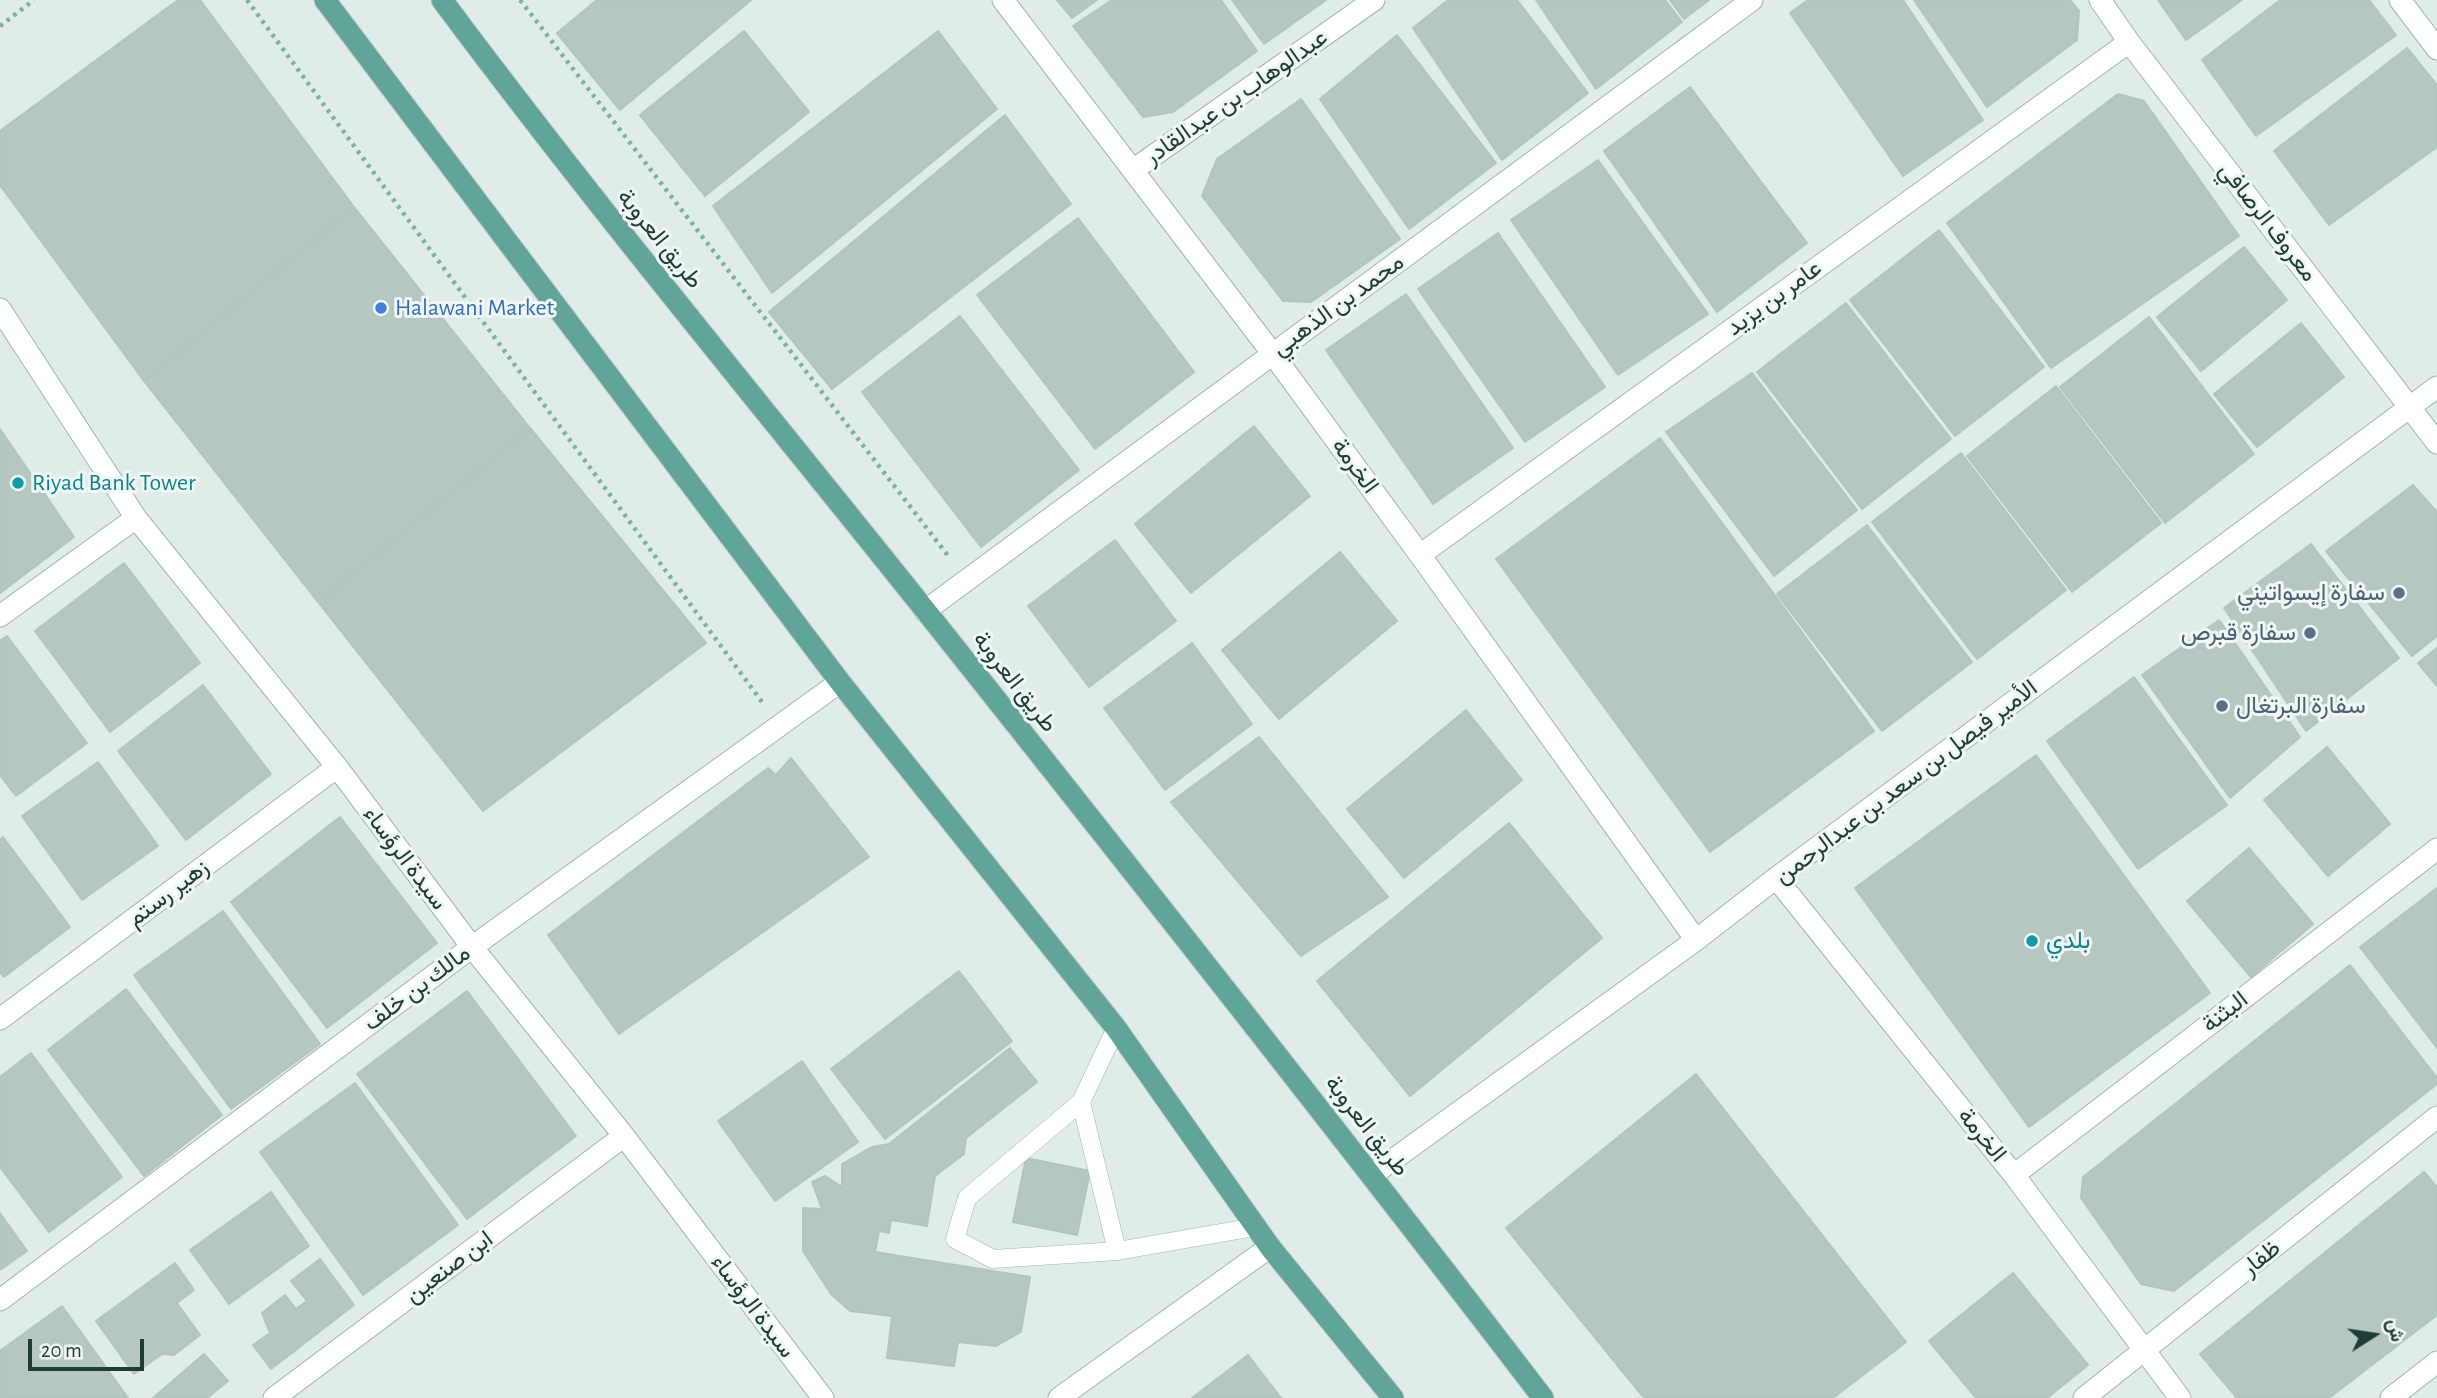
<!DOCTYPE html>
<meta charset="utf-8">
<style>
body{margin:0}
#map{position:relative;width:2437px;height:1398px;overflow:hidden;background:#dfece7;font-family:"Alegreya Sans",Vazirmatn,sans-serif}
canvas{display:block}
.north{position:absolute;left:2339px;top:1300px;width:70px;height:70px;-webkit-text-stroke:5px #f0f8f5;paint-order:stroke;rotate:78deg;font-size:19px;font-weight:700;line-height:28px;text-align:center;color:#1f3d37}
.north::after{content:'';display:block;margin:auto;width:24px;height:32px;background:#1f3d37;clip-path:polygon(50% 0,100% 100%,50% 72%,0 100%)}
.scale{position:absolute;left:28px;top:1339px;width:116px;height:32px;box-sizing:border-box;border:4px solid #1f3d37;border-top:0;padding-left:9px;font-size:21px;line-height:24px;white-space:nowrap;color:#1f3d37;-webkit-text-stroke:5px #f0f8f5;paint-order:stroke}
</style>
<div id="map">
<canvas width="2437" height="1398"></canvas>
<div class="north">ش</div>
<div class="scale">20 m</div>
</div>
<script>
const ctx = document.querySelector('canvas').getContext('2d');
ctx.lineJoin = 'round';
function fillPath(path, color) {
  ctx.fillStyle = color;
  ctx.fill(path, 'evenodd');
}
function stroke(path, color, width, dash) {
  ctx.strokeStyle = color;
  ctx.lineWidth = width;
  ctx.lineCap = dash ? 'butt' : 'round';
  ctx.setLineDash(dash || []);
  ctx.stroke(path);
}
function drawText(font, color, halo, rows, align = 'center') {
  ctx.font = font + ' "Alegreya Sans",Vazirmatn,sans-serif';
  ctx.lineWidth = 6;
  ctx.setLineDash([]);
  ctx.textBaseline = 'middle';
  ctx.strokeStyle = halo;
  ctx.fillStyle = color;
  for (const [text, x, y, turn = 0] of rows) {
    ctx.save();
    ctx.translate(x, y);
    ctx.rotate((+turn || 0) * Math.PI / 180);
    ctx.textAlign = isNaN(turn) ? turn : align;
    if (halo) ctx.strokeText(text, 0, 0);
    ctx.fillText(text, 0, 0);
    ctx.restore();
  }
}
const building = new Path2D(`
 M 178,0 L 200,0 L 354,207 L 144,381 L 0,185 L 0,131 Z
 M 597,0 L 751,0 L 620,110 L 557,33 Z
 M 1057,0 L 1097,0 L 1072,18 Z
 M 1112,0 L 1221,0 L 1257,51 L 1173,112 L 1143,117 L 1073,26 Z
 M 1232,0 L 1326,0 L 1264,44 Z
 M 1448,0 L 1517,0 L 1588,93 L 1502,160 L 1413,28 Z
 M 1536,0 L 1665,0 L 1682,22 L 1596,89 Z
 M 1670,0 L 1709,0 L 1684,19 Z
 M 1808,0 L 1903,0 L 1983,120 L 1903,176 L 1790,13 Z
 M 1914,0 L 2070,0 L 2079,11 L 2077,40 L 1987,107 Z
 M 2158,0 L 2242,0 L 2186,40 Z
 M 2280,0 L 2369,0 L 2396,35 L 2256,136 L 2202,60 Z
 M 744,31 L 809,112 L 705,196 L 640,115 Z
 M 938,31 L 997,109 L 772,293 L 713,206 Z
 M 1397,35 L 1496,163 L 1409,229 L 1320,99 Z
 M 2407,48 L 2437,85 L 2437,147 L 2329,225 L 2274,151 Z
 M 1690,87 L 1807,243 L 1717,312 L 1604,151 Z
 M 2118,94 L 2144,101 L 2239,236 L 2051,368 L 1947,223 Z
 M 1301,99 L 1400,239 L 1311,302 L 1283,301 L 1202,196 L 1217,159 Z
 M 1005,115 L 1071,204 L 832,389 L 769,312 Z
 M 1598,160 L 1708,314 L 1618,375 L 1511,220 Z
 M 354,207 L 530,428 L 318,602 L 144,381 Z
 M 1078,218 L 1194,372 L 1095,449 L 977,295 Z
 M 1939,230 L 2044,367 L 1955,436 L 1850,300 Z
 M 1498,233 L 1605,387 L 1525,442 L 1418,289 Z
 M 2244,247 L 2287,300 L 2201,371 L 2157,317 Z
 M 1406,294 L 1513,448 L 1433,504 L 1326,350 Z
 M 1846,303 L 1951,439 L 1862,509 L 1757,372 Z
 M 960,316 L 1079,470 L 981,547 L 862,392 Z
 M 2149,317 L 2254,454 L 2165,523 L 2060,387 Z
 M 2301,323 L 2344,377 L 2257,447 L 2214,394 Z
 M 1752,373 L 1857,510 L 1774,576 L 1666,432 Z
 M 2056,386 L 2161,523 L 2072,592 L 1967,456 Z
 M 1254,426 L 1310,496 L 1191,593 L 1135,524 Z
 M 530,428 L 706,643 L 483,811 L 318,602 Z
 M 0,429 L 74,537 L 0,593 Z
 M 1660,438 L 1874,731 L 1710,852 L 1496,559 Z
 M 1961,453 L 2066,590 L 1977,659 L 1872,522 Z
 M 2413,485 L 2437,512 L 2437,636 L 2412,656 L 2326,551 Z
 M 1867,525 L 1972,662 L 1882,731 L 1777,594 Z
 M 1115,540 L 1176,621 L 1089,687 L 1028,606 Z
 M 2311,544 L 2399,658 L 2306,731 L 2224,608 Z
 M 1340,552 L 1397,621 L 1279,719 L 1222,650 Z
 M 124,563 L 200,663 L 110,732 L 35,631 Z
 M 2219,620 L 2300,737 L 2230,798 L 2142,675 Z
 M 7,636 L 87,743 L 16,796 L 0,775 L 0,641 Z
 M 1192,643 L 1252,724 L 1165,790 L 1104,708 Z
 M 2437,648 L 2437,686 L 2418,663 Z
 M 2134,677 L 2227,805 L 2138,869 L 2047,741 Z
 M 203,685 L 271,774 L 186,840 L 118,751 Z
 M 1466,710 L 1522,780 L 1404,878 L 1347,809 Z
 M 1259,737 L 1388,897 L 1301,956 L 1171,802 Z
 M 2327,747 L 2390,824 L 2328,876 L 2264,800 Z
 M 2036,755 L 2210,993 L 2029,1127 L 1855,888 Z
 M 791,758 L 869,857 L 619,1034 L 548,935 L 768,768 L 776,775 Z
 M 98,762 L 158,846 L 82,900 L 22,816 Z
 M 340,817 L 437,943 L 327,1028 L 231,902 Z
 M 1509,823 L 1602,938 L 1410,1096 L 1317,981 Z
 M 3,837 L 70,927 L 4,977 L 0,972 L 0,840 Z
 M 2249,848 L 2313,924 L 2251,977 L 2187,901 Z
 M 2437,888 L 2437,1048 L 2360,947 Z
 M 223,911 L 320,1044 L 231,1109 L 134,975 Z
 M 2350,965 L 2437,1078 L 2437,1084 L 2174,1291 L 2141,1284 L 2081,1198 L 2083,1177 Z
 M 959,971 L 1012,1041 L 885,1139 L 831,1069 Z
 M 126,989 L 222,1115 L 144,1176 L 48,1050 Z
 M 467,991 L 576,1136 L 467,1219 L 357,1074 Z
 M 1010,1048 L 1037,1082 L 966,1138 L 964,1154 L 935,1176 L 927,1226 L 891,1220 L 889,1233 L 879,1231 L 875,1252 L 1030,1277 L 1021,1332 L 996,1346 L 958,1342 L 954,1366 L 887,1358 L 892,1316 L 850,1311 L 831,1294 L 803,1251 L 803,1208 L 822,1209 L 812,1182 L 825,1176 L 842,1187 L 842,1164 L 872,1147 L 889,1144 Z
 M 31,1053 L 122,1177 L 49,1232 L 0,1167 L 0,1077 Z
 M 802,1061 L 858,1142 L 775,1201 L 718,1121 Z
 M 1696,1074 L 1906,1342 L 1833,1398 L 1644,1398 L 1506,1228 Z
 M 355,1083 L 458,1225 L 363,1295 L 260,1152 Z
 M 1026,1158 L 1090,1171 L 1077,1235 L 1013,1222 Z
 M 2424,1172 L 2437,1187 L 2437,1315 L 2329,1398 L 2237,1398 L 2200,1354 Z
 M 271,1192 L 309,1246 L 229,1304 L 190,1250 Z
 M 0,1213 L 27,1251 L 0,1270 Z
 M 320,1259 L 354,1305 L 271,1369 L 253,1345 L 270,1333 L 262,1313 L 285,1295 L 296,1309 L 307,1301 L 291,1281 Z
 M 175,1263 L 194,1290 L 177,1303 L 200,1335 L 174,1355 L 162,1354 L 134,1374 L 96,1321 Z
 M 2013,1273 L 2088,1365 L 2047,1398 L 1976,1398 L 1929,1341 Z
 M 62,1306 L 128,1398 L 0,1398 L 0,1351 Z
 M 204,1354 L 228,1381 L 207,1398 L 153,1398 Z
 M 1248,1355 L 1281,1398 L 1192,1398 Z`);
fillPath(building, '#b5c7c0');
stroke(building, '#b1c6bf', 2);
const service = new Path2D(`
 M 1116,1028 L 1081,1102 L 967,1198 L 955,1239 L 993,1259 L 1117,1251 L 1255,1227
 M 1081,1102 L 1117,1251`);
const minor = new Path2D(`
 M 1003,0 L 1272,353 L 1420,555 L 1696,940
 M 2100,0 L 2129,42 L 2437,443
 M 2400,0 L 2437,49
 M 1133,170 L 1374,0
 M 0,309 L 136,518 L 337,767 L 472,947 L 624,1136 L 823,1398
 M 1420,555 L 2129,42
 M 925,611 L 1752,0
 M 0,616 L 136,518
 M 1776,878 L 2014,1175 L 2180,1398
 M 0,1019 L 337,767
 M 1372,1175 L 1696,940 L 1776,878 L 2437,387
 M 2014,1175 L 2437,849
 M 0,1300 L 472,947 L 840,682
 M 274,1398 L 624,1136
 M 1059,1398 L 1270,1247
 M 2084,1398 L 2437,1117
 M 2391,1398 L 2437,1362`);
const primary = new Path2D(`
 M 325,0 L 840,682 L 1116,1028 L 1270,1247 L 1393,1398
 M 442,0 C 597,208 763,407 925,610 C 1133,871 1340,1133 1543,1398`);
stroke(service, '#a2b4af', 19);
stroke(minor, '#a2b4af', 23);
stroke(primary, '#c0c9c7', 23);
stroke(new Path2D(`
 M 247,0 L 762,702
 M 520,0 L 949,557
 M 0,26 L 34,0`), '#7db2a5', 4.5, [3.5, 5]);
stroke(service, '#fff', 18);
stroke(minor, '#fff', 21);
stroke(primary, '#61a498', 21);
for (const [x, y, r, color] of [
 [381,308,7,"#3f7fe0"],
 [18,483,7,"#0f9aa8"],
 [2399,593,7,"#5c6f8a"],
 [2310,633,7,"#5c6f8a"],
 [2222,706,7,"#5c6f8a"],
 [2032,941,7,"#0f9aa8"]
]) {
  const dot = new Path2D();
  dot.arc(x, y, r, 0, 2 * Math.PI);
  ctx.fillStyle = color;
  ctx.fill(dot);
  stroke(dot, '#f0f8f5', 2.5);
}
drawText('24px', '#1f3d37', '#f0f8f5', [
 ["عبدالوهاب بن عبدالقادر",1236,97,-35],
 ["معروف الرصافي",2268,222,52],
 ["طريق العروبة",660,239,51],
 ["عامر بن يزيد",1774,298,-36],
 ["محمد بن الذهبي",1338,305,-36],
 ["الخرمة",1355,466,54],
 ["طريق العروبة",1015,682,52],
 ["الأمير فيصل بن سعد بن عبدالرحمن",1906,782,-37],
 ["سيدة الرؤساء",405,858,53],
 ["زهير رستم",168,893,-37],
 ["مالك بن خلف",417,988,-37],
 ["البثنة",2225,1012,-38],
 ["طريق العروبة",1367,1126,52],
 ["الخرمة",1982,1135,51],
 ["ظفار",2261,1258,-39],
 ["ابن صنعين",449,1267,-37],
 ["سيدة الرؤساء",753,1306,53]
]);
drawText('24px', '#366cbe', '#f0f8f5', [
 ["Halawani Market",395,308]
], 'left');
drawText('24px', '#0d838f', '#f0f8f5', [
 ["Riyad Bank Tower",32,483],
 ["بلدي",2046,941]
], 'left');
drawText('24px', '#4e5e75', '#f0f8f5', [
 ["سفارة إيسواتيني",2385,593],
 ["سفارة قبرص",2296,633],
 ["سفارة البرتغال",2236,706,"left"]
], 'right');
</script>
